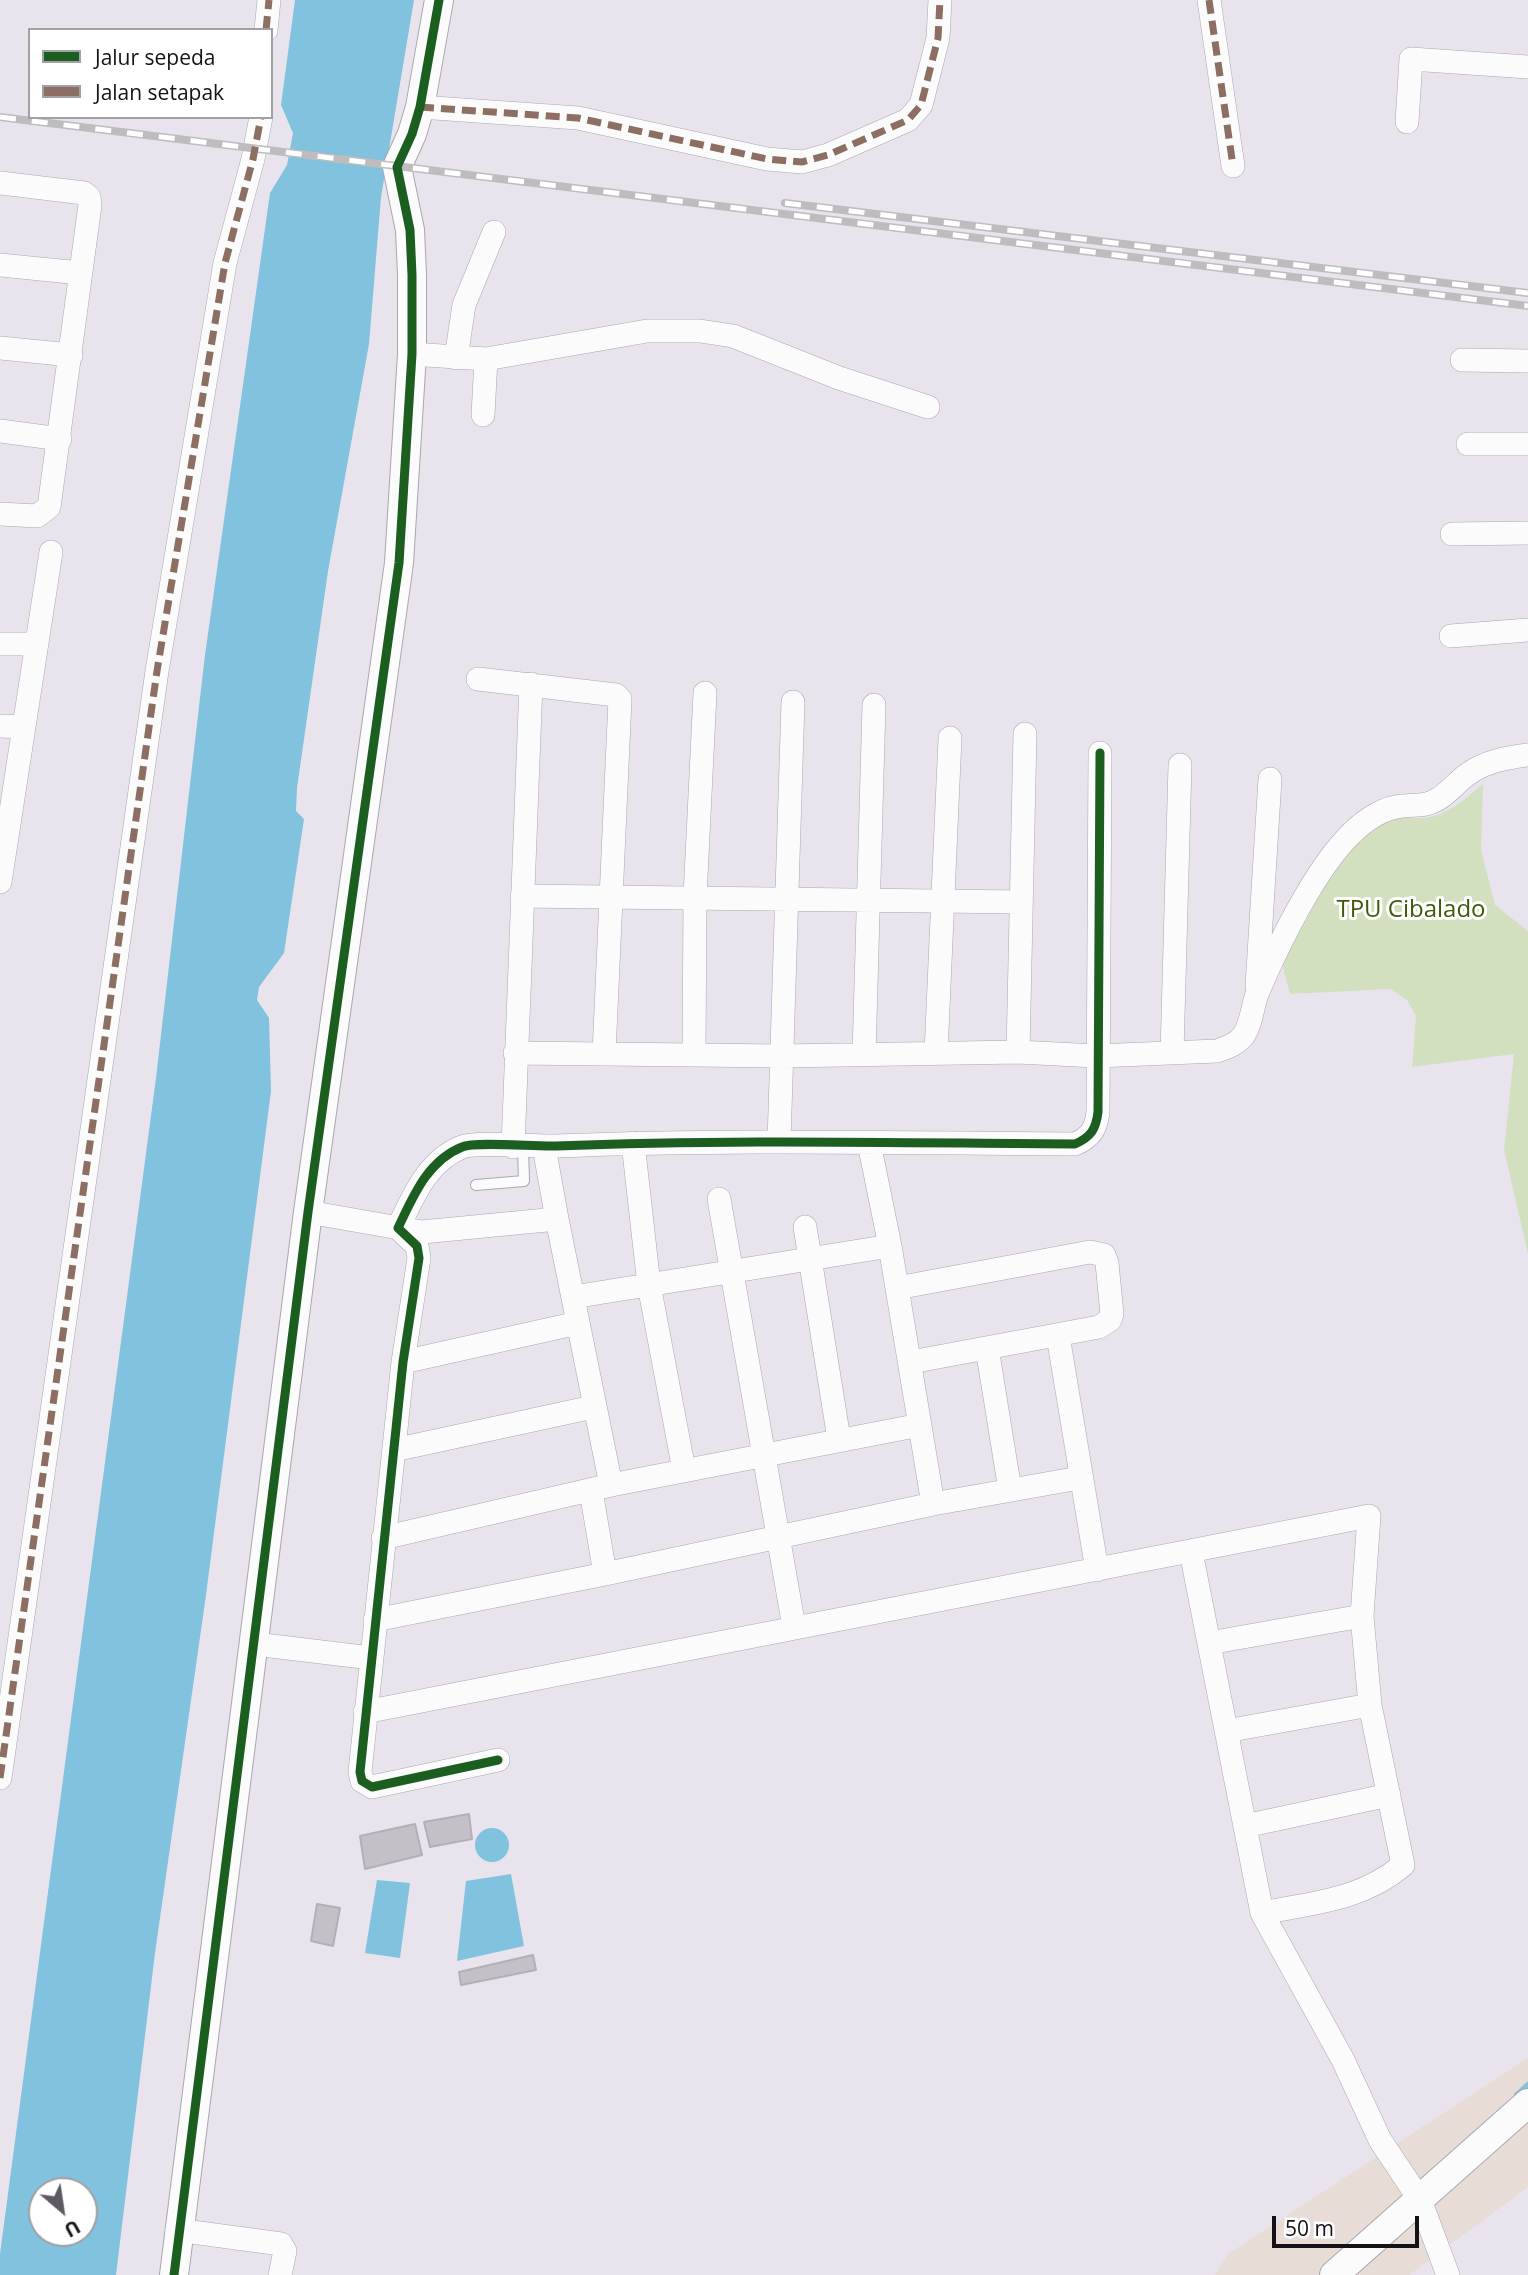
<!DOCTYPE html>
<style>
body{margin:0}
#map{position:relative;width:1528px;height:2275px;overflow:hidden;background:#e8e3ed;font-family:"Open Sans",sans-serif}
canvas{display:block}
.legend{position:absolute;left:28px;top:28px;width:245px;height:91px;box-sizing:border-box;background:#fff;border:2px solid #a1a0a2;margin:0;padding:9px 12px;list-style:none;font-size:21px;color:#141117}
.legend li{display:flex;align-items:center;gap:14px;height:35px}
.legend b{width:35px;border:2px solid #a1a0a2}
.north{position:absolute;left:28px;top:2177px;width:70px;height:70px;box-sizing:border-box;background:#fff;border:2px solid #a1a0a2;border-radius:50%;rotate:151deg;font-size:19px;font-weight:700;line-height:28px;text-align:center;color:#141117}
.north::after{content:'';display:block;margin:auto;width:24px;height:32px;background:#5e5a62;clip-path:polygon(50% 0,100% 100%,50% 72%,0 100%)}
.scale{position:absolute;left:1272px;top:2216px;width:147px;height:32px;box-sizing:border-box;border:4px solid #141117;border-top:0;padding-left:9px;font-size:21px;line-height:24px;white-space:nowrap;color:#141117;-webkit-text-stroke:5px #fff;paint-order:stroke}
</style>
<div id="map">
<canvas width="1528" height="2275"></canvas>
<ul class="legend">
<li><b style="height:9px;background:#1b5e20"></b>Jalur sepeda</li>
<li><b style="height:9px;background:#8d6e63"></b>Jalan setapak</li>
</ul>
<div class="north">U</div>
<div class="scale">50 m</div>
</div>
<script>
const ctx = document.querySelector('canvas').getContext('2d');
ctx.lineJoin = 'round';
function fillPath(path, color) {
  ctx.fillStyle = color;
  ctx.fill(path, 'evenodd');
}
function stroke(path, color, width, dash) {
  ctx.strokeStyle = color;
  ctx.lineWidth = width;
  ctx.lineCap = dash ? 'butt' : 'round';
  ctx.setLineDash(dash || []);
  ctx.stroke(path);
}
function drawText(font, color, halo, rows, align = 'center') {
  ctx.font = font + ' "Open Sans",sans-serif';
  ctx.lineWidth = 6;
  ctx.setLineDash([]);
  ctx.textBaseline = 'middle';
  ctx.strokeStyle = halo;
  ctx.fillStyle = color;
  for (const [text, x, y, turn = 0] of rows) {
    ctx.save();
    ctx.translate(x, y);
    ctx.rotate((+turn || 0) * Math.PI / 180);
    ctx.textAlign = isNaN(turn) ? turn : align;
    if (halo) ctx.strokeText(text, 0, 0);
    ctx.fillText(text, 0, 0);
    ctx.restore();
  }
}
fillPath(new Path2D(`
 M 1528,2058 L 1528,2187 L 1409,2275 L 1215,2275 L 1228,2254 Z`), '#e7dcd6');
fillPath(new Path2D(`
 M 1483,784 L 1481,850 L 1495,905 L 1528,931 L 1528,1254 L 1504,1150 L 1514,1054 L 1412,1067 L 1416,1016 L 1407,1000 L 1390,989 L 1290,994 L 1282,964 C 1306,923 1347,830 1397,818 C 1405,816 1415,819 1424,818 C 1449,815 1463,800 1483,784 Z`), '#d3e0c0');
fillPath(new Path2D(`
 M 295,0 L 414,0 L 381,197 L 369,344 L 328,571 L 297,788 L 296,811 L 304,819 L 284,953 L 259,987 L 257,1000 L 269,1018 L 271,1091 L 206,1595 L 155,1953 L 116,2275 L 0,2275 L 0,2254 L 156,1078 L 205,655 L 270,193 L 287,165 L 293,133 L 281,105 ZM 42,2191 L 84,2191 L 84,2233 L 42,2233 Z
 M475 1845a17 17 0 1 1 34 0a17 17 0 1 1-34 0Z
 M 511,1874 L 524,1946 L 457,1961 L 466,1881 Z
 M 377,1880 L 410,1883 L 400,1958 L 365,1953 Z`), '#81c2df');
stroke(new Path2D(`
 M 1517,2095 L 1528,2085`), '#81c2df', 6);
const building = new Path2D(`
 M 469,1814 L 472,1839 L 430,1847 L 424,1822 Z
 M 415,1824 L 422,1855 L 365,1869 L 360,1836 Z
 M 317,1904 L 340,1908 L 333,1946 L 311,1941 Z
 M 533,1955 L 536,1970 L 461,1985 L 459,1972 Z`);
fillPath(building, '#c5c0c8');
stroke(building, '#b4afb7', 2);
const service = new Path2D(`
 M 476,1185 L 524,1181 L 523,1148`);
const minor = new Path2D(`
 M 1209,0 L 1233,166
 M 266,30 L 269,0
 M 420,107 L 578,118 L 767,159 L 802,162 L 828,155 L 908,120 L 921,105 L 938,38 L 940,0
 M 1407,122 L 1411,59 L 1528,67
 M 0,183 L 84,193 L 89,197 L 90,205 L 49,507 L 37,516 L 0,514
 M 0,265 L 80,273
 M 0,348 L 71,355
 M 412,354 L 486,359 L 647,331 L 700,331 L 733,336 L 839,378 L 928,407
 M 456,358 L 464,305 L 494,232
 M 1462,360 L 1528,361
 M 483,415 L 486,359
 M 0,431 L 60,439
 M 1468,444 L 1528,444
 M 1452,534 L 1528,533
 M 1451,636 L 1528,630
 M 0,644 L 37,644
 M 478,679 L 616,695 L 620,699 L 604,1054
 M 0,726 L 24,727
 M 0,882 L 51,552
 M 522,896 L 1020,902
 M 1257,986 L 1270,779
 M 1018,1052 L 1025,734
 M 515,1053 L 783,1056 L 1018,1052 L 1096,1056 L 1217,1051 C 1228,1047 1237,1044 1244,1035 C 1252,1022 1252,1008 1257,994 C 1277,947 1315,868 1352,833 C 1365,820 1384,807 1403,806 C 1414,804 1424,807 1434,801 C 1447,796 1456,782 1468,774 C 1486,761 1506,758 1528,755
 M 936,1053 L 950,738
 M 1172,1053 L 1180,765
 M 694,1054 L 695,897 L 705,693
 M 864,1055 L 874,705
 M 779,1142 L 793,702
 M 633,1143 L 649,1285 L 684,1470
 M 869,1143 L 890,1246 L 933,1504
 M 513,1147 L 531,684
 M 544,1147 L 557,1219
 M 719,1199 L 794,1627
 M 308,1212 L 422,1232 L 557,1219 L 611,1485
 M 805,1227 L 839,1439
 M 897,1288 L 1090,1252 L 1104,1255 L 1107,1263 L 1112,1314 L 1110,1320 L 1099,1327 L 911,1362
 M 573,1297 L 890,1246
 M 1058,1336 L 1097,1570
 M 987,1348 L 1010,1490
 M 403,1362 L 578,1323
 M 394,1450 L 593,1407
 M 383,1538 L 611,1485 L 920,1425
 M 1191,1552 L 1262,1913 L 1343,2060 L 1380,2140 L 1420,2200 L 1448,2275
 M 605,1574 L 933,1504 L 1079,1478
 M 375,1620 L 605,1574 L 591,1491
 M 1209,1643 L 1362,1616
 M 255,1644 L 371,1658
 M 365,1712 L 1369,1516 L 1362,1616 L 1370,1705 L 1403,1865 C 1362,1900 1313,1903 1262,1913
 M 1226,1731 L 1370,1705
 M 498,1760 L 372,1787 L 362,1781 L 360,1772 L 403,1362 L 419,1258 L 417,1246 L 398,1228 C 413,1197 427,1161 462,1147 C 476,1141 536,1147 556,1146 C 729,1139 902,1143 1075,1144 C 1091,1137 1096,1129 1098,1112 L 1100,753
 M 0,1778 L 157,671 L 225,263 L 253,159 L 261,117
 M 1245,1826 L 1389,1795
 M 177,2230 L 281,2244 L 285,2251 L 280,2275`);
const tertiary = new Path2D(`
 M 174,2275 L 308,1212 L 399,563 L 412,354 L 412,275 L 410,230 L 397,167 L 412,134 L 420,107 L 439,0
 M 1334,2275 L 1528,2103`);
stroke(service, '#aaa6ae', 12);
stroke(minor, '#aaa6ae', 24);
stroke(tertiary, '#aaa6ae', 30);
stroke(service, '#fcfbfc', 10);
stroke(minor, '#fcfbfc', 23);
stroke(tertiary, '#fcfbfc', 28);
const rail = new Path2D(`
 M 0,117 L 1528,306
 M 785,203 L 1528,293`);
stroke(rail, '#bebcbe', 8);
stroke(rail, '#fff', 5, [16]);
stroke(new Path2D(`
 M 1209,0 L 1233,166
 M 266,30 L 269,0
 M 420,107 L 578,118 L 767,159 L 802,162 L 828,155 L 908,120 L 921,105 L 938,38 L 940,0
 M 0,1778 L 157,671 L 225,263 L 253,159 L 261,117`), '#8d6e63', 7, [14, 7]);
stroke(new Path2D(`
 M 498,1760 L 372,1787 L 362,1781 L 360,1772 L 403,1362 L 419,1258 L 417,1246 L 398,1228 C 413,1197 427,1161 462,1147 C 476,1141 536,1147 556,1146 C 729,1139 902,1143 1075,1144 C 1091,1137 1096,1129 1098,1112 L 1100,753
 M 174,2275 L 308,1212 L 399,563 L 412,354 L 412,275 L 410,230 L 397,167 L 412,134 L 420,107 L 439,0`), '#1b5e20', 9);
drawText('24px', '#3f5a07', '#fff', [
 ["TPU Cibalado",1411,910]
]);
</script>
